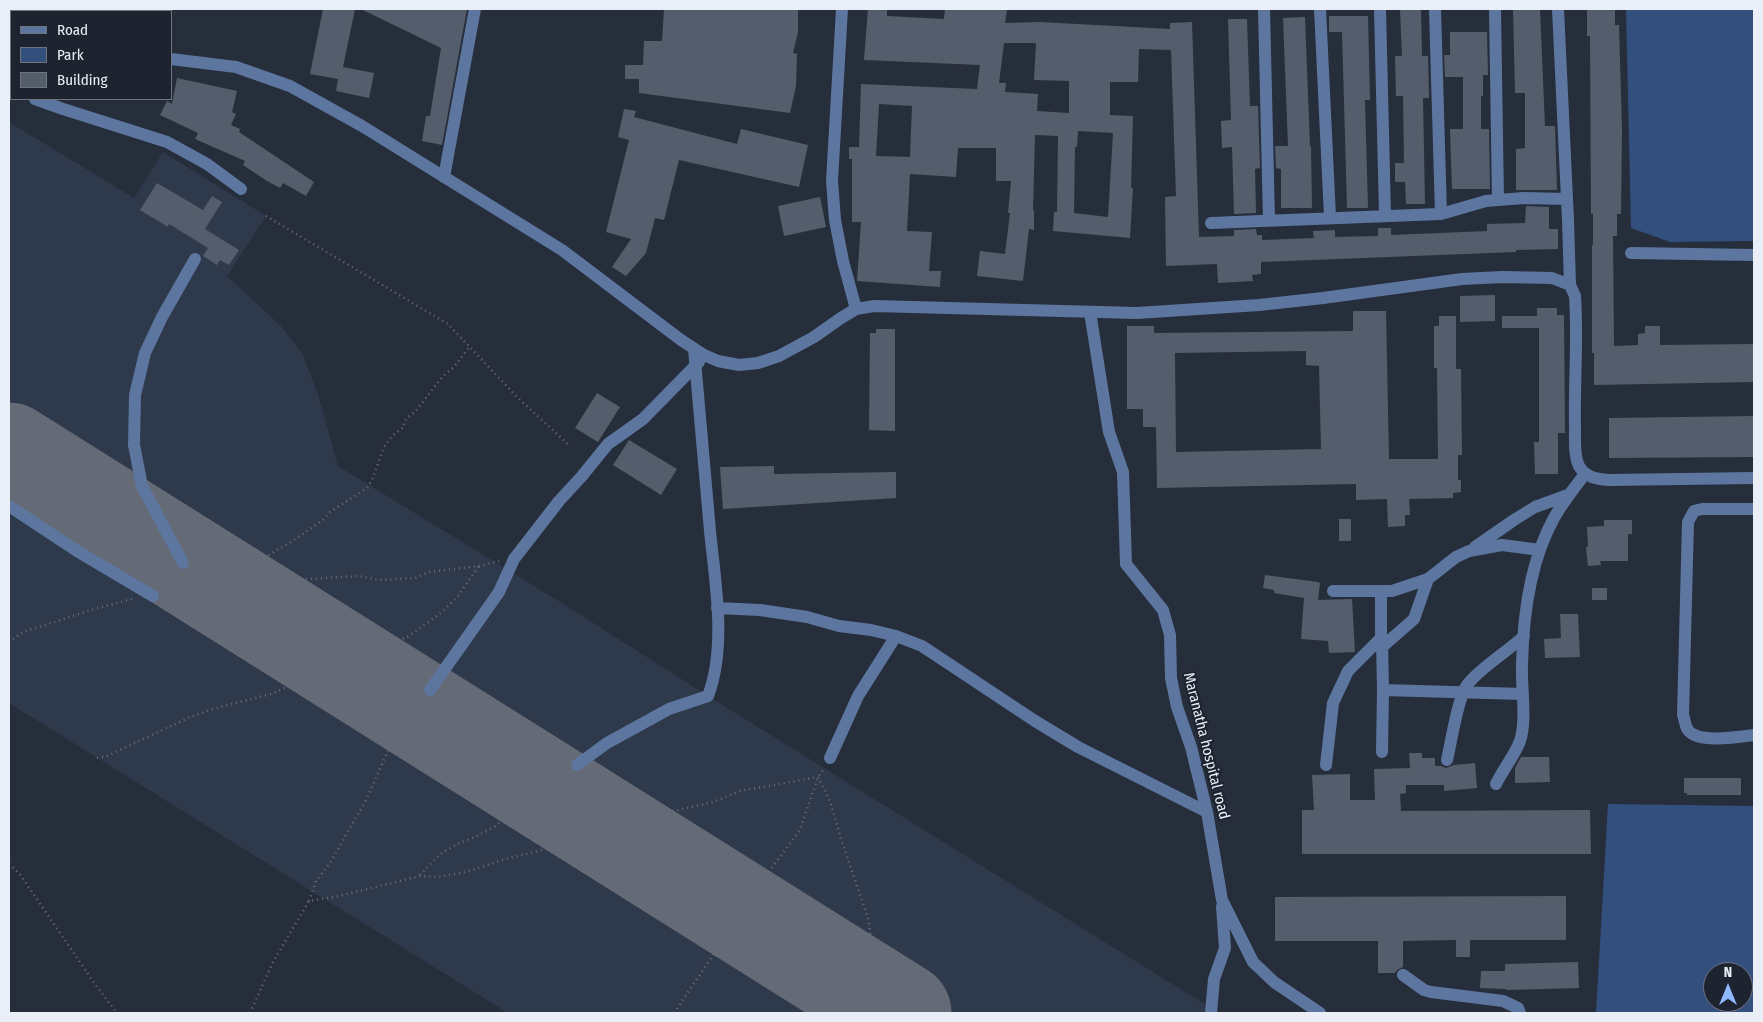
<!DOCTYPE html>
<style>
body{margin:0}
#map{position:relative;width:1763px;height:1022px;overflow:hidden;background:#272e3b;font-family:"Fira Sans Condensed",sans-serif}
canvas{display:block}
.frame{position:absolute;inset:0;border:10px solid #eaeff7;pointer-events:none}
.legend{position:absolute;left:10px;top:10px;width:162px;height:90px;box-sizing:border-box;background:#1d2430;border:1px solid #6f7580;margin:0;padding:6px 9px;list-style:none;font-size:15px;color:#eaeff7}
.legend li{display:flex;align-items:center;gap:10px;height:25px}
.legend b{width:25px;border:1px solid #6f7580}
.north{position:absolute;left:1703px;top:962px;width:50px;height:50px;box-sizing:border-box;background:#1d2430;border:1px solid #6f7580;border-radius:50%;rotate:0deg;font-size:14px;font-weight:700;line-height:20px;text-align:center;color:#eaeff7}
.north::after{content:'';display:block;margin:auto;width:18px;height:22px;background:#8fb8fd;clip-path:polygon(50% 0,100% 100%,50% 72%,0 100%)}
</style>
<div id="map">
<canvas width="1763" height="1022"></canvas>
<div class="frame"></div>
<ul class="legend">
<li><b style="height:6px;background:#5d76a0"></b>Road</li>
<li><b style="height:14px;background:#334f7e"></b>Park</li>
<li><b style="height:14px;background:#545d6b"></b>Building</li>
</ul>
<div class="north">N</div>
</div>
<script>
const ctx = document.querySelector('canvas').getContext('2d');
ctx.lineJoin = 'round';
function fillPath(path, color) {
  ctx.fillStyle = color;
  ctx.fill(path, 'evenodd');
}
function stroke(path, color, width, dash) {
  ctx.strokeStyle = color;
  ctx.lineWidth = width;
  ctx.lineCap = dash ? 'butt' : 'round';
  ctx.setLineDash(dash || []);
  ctx.stroke(path);
}
function drawText(font, color, halo, rows, align = 'center') {
  ctx.font = font + ' "Fira Sans Condensed",sans-serif';
  ctx.lineWidth = 4;
  ctx.setLineDash([]);
  ctx.textBaseline = 'middle';
  ctx.strokeStyle = halo;
  ctx.fillStyle = color;
  for (const [text, x, y, turn = 0] of rows) {
    ctx.save();
    ctx.translate(x, y);
    ctx.rotate((+turn || 0) * Math.PI / 180);
    ctx.textAlign = isNaN(turn) ? turn : align;
    if (halo) ctx.strokeText(text, 0, 0);
    ctx.fillText(text, 0, 0);
    ctx.restore();
  }
}
fillPath(new Path2D(`
 M 9,122 L 134,198 L 163,152 L 266,216 L 227,276 L 280,325 L 302,353 L 318,394 L 338,466 L 562,603 L 708,696 L 1219,1013 L 508,1013 L 9,703 Z`), '#2e394b');
fillPath(new Path2D(`
 M 1626,9 L 1754,9 L 1754,241 L 1670,242 L 1631,228 Z
 M 1608,804 L 1754,806 L 1754,1013 L 1596,1013 ZM 1713,972 L 1743,972 L 1743,1002 L 1713,1002 Z`), '#334f7e');
stroke(new Path2D(`
 M 9,453 L 901,1013`), '#646a76', 101);
fillPath(new Path2D(`
 M 323,9 L 355,9 L 343,67 L 374,73 L 369,98 L 336,91 L 338,79 L 310,74 Z
 M 361,9 L 467,9 L 442,145 L 422,141 L 426,116 L 430,116 L 441,48 Z
 M 664,9 L 798,9 L 798,32 L 793,53 L 797,54 L 796,86 L 790,113 L 639,93 L 639,79 L 625,79 L 625,65 L 643,65 L 644,41 L 662,41 Z
 M 868,9 L 887,9 L 887,16 L 944,19 L 945,9 L 1007,9 L 1005,23 L 1040,22 L 1170,29 L 1170,23 L 1192,22 L 1199,237 L 1234,236 L 1234,230 L 1256,229 L 1257,235 L 1262,235 L 1262,240 L 1314,238 L 1313,231 L 1335,230 L 1335,237 L 1378,236 L 1378,228 L 1391,228 L 1391,235 L 1487,231 L 1487,224 L 1525,223 L 1526,206 L 1549,207 L 1549,229 L 1558,229 L 1558,249 L 1516,250 L 1516,252 L 1261,262 L 1261,274 L 1252,275 L 1253,281 L 1218,283 L 1217,264 L 1166,266 L 1165,197 L 1176,196 L 1171,50 L 1139,49 L 1138,82 L 1110,82 L 1110,115 L 1133,116 L 1131,188 L 1133,188 L 1130,238 L 1053,231 L 1054,212 L 1057,212 L 1058,136 L 1035,135 L 1033,210 L 1034,210 L 1034,230 L 1029,229 L 1023,281 L 977,276 L 980,251 L 1005,254 L 1010,213 L 1008,213 L 1011,181 L 996,181 L 996,148 L 958,148 L 956,177 L 910,174 L 907,231 L 932,232 L 929,271 L 941,271 L 940,287 L 857,281 L 861,222 L 852,222 L 852,159 L 849,159 L 849,147 L 859,147 L 861,84 L 977,89 L 980,65 L 864,60 ZM 1004,43 L 1036,43 L 1034,80 L 1069,81 L 1069,113 L 1037,111 L 1038,94 L 1005,92 L 1006,83 L 999,83 ZM 879,104 L 912,106 L 910,157 L 876,156 ZM 1078,131 L 1113,133 L 1108,217 L 1074,213 L 1075,147 L 1077,147 Z
 M 1513,9 L 1540,9 L 1545,126 L 1555,126 L 1557,190 L 1516,190 L 1516,149 L 1525,148 L 1525,93 L 1515,93 Z
 M 1587,9 L 1615,9 L 1615,25 L 1619,25 L 1622,130 L 1621,214 L 1617,214 L 1617,236 L 1613,236 L 1614,346 L 1638,345 L 1638,334 L 1645,333 L 1645,326 L 1660,326 L 1660,345 L 1754,344 L 1754,382 L 1594,385 L 1594,353 L 1592,353 L 1592,245 L 1593,245 L 1593,214 L 1591,214 L 1590,36 L 1587,36 Z
 M 1400,10 L 1421,10 L 1422,56 L 1428,56 L 1429,98 L 1423,98 L 1425,204 L 1406,204 L 1405,182 L 1395,182 L 1395,163 L 1404,163 L 1403,96 L 1396,96 L 1395,56 L 1402,56 Z
 M 1329,16 L 1368,16 L 1370,100 L 1365,100 L 1368,208 L 1347,208 L 1342,32 L 1329,32 Z
 M 1305,17 L 1310,146 L 1311,146 L 1312,208 L 1281,208 L 1281,169 L 1276,168 L 1275,146 L 1288,146 L 1283,18 Z
 M 1228,19 L 1247,19 L 1250,106 L 1258,106 L 1260,168 L 1255,169 L 1256,213 L 1234,214 L 1232,147 L 1222,148 L 1221,121 L 1231,120 Z
 M 1450,32 L 1487,32 L 1488,75 L 1483,75 L 1483,96 L 1481,96 L 1481,129 L 1489,129 L 1490,189 L 1452,189 L 1450,129 L 1463,129 L 1463,77 L 1445,77 L 1444,55 L 1450,55 Z
 M 177,78 L 237,91 L 232,112 L 236,114 L 231,125 L 240,129 L 239,132 L 314,182 L 306,196 L 283,183 L 280,188 L 267,181 L 243,165 L 245,161 L 195,139 L 198,133 L 160,115 L 167,101 L 172,104 Z
 M 624,109 L 636,111 L 634,117 L 737,144 L 741,129 L 808,145 L 799,187 L 679,160 L 664,220 L 655,218 L 646,253 L 626,276 L 612,267 L 631,239 L 606,232 L 629,140 L 618,137 Z
 M 157,183 L 203,210 L 212,196 L 222,202 L 205,229 L 239,250 L 229,265 L 220,260 L 217,265 L 203,256 L 208,248 L 169,224 L 168,227 L 140,210 Z
 M 820,197 L 826,227 L 784,236 L 778,206 Z
 M 1495,295 L 1495,321 L 1460,322 L 1460,296 Z
 M 1537,308 L 1557,308 L 1557,315 L 1564,315 L 1565,433 L 1558,433 L 1558,474 L 1535,474 L 1534,442 L 1539,442 L 1539,328 L 1502,328 L 1502,316 L 1537,316 Z
 M 1353,311 L 1386,311 L 1389,459 L 1438,459 L 1437,368 L 1434,368 L 1434,326 L 1439,326 L 1439,316 L 1456,316 L 1456,369 L 1461,369 L 1462,455 L 1458,455 L 1458,480 L 1461,480 L 1461,492 L 1453,493 L 1453,498 L 1409,499 L 1410,515 L 1405,515 L 1405,526 L 1388,527 L 1387,499 L 1356,500 L 1356,484 L 1157,488 L 1156,427 L 1143,427 L 1143,409 L 1127,409 L 1127,326 L 1154,326 L 1154,333 L 1353,331 ZM 1306,351 L 1306,365 L 1319,366 L 1321,449 L 1176,452 L 1175,353 Z
 M 876,329 L 895,329 L 895,431 L 869,430 L 870,333 L 876,333 Z
 M 597,393 L 620,407 L 598,442 L 575,428 Z
 M 1754,416 L 1754,457 L 1609,458 L 1609,418 Z
 M 629,440 L 677,469 L 661,495 L 613,465 Z
 M 774,466 L 774,474 L 896,472 L 896,498 L 723,509 L 720,467 Z
 M 1339,519 L 1351,519 L 1351,541 L 1339,541 Z
 M 1604,520 L 1632,520 L 1632,534 L 1628,534 L 1628,561 L 1600,561 L 1601,565 L 1588,566 L 1586,547 L 1588,547 L 1587,527 L 1604,526 Z
 M 1265,575 L 1318,582 L 1320,583 L 1318,600 L 1352,599 L 1355,652 L 1329,653 L 1328,641 L 1301,639 L 1304,598 L 1274,593 L 1274,590 L 1263,588 Z
 M 1592,588 L 1607,588 L 1607,600 L 1592,600 Z
 M 1560,614 L 1578,614 L 1580,657 L 1545,658 L 1544,639 L 1561,638 Z
 M 1409,753 L 1422,753 L 1422,758 L 1435,758 L 1435,766 L 1441,766 L 1446,768 L 1454,765 L 1475,763 L 1477,788 L 1444,791 L 1444,785 L 1406,785 L 1406,793 L 1400,794 L 1401,811 L 1590,810 L 1591,854 L 1302,854 L 1302,810 L 1314,810 L 1312,775 L 1350,774 L 1350,800 L 1375,800 L 1374,769 L 1410,768 Z
 M 1521,757 L 1549,757 L 1550,782 L 1515,783 L 1515,768 Z
 M 1684,778 L 1741,778 L 1741,795 L 1687,795 L 1687,793 L 1684,793 Z
 M 1566,896 L 1566,940 L 1470,940 L 1470,957 L 1456,957 L 1456,940 L 1403,941 L 1403,967 L 1397,970 L 1395,973 L 1378,973 L 1378,941 L 1275,941 L 1275,897 Z
 M 1578,962 L 1579,988 L 1506,990 L 1506,989 L 1480,988 L 1481,971 L 1505,971 L 1505,964 Z`), '#545d6b');
stroke(new Path2D(`
 M 266,216 L 448,324 L 517,397 L 569,445
 M 251,565 L 288,544 L 323,520 L 330,512 L 367,488 L 372,480 L 384,447 L 392,436 L 404,427 L 404,422 L 407,418 L 415,412 L 443,376 L 454,367 L 470,346
 M 256,582 L 359,576 L 379,580 L 415,578 L 429,572 L 479,566 L 499,561
 M 167,594 L 206,590
 M 9,642 L 23,632 L 91,610 L 132,599
 M 370,651 L 389,645 L 409,636 L 442,612 L 458,596 L 479,566
 M 97,758 L 107,756 L 190,717 L 213,709 L 271,694 L 283,689 L 298,677
 M 658,815 L 713,802 L 740,791 L 818,777 L 830,801 L 841,839 L 868,918 L 876,972
 M 9,864 L 19,873 L 97,987 L 117,1013
 M 420,875 L 439,855 L 457,844 L 477,836 L 494,827 L 536,794
 M 760,884 L 800,830 L 818,777 L 823,770
 M 309,901 L 316,881 L 330,863 L 366,800 L 392,742
 M 250,1013 L 273,962 L 309,901 L 339,896 L 420,876 L 439,877 L 465,872 L 506,859 L 593,837
 M 674,1013 L 728,933`), '#696f7b', 2.5, [1, 4]);
stroke(new Path2D(`
 M 842,9 L 832,181 L 835,220 L 843,261 L 856,309
 M 1264,9 L 1269,220
 M 1320,9 L 1330,217
 M 1380,9 L 1385,215
 M 1435,9 L 1441,214
 M 1495,9 L 1498,200
 M 1558,9 L 1568,220 L 1570,285
 M 9,42 L 11,42
 M 171,59 L 236,67 L 290,86 L 362,126 L 562,250 L 681,340 L 704,355 L 718,361 L 739,365 L 758,363 L 779,356 L 814,337 L 841,318 L 856,309 L 874,306 L 1137,313 L 1259,305 L 1323,298 L 1462,279 L 1502,277 L 1552,278 L 1570,285 L 1575,296 C 1578,340 1574,384 1575,428 C 1575,440 1574,456 1579,466 C 1586,478 1597,479 1609,480 L 1754,478
 M 9,89 L 11,90
 M 35,99 L 63,109 L 167,142 L 207,164 L 241,189
 M 444,177 L 475,9
 M 1211,223 L 1441,214 L 1486,201 L 1498,200 L 1524,198 L 1567,199
 M 1631,253 L 1754,255
 M 1090,312 L 1109,432 L 1123,472 L 1126,564 L 1163,610 L 1170,635 L 1171,678 L 1177,707 L 1191,747 L 1207,812 L 1222,900 L 1253,962 L 1274,982 L 1320,1013
 M 9,506 L 77,551 L 153,596
 M 1754,509 L 1702,509 L 1694,511 L 1688,522 L 1683,715 C 1685,720 1685,726 1688,730 C 1698,744 1739,737 1754,735
 M 1475,547 L 1514,520 L 1535,507 L 1568,495
 M 183,563 L 142,486 L 134,445 L 135,395 L 145,353 L 162,317 L 195,259
 M 1333,591 L 1392,591 L 1428,579
 M 717,608 L 760,610 L 807,617 L 839,626 L 871,630 L 896,636 L 922,646 L 1035,721 L 1078,747 L 1207,812
 M 1382,641 L 1383,690 L 1382,752
 M 1382,647 L 1414,619 L 1428,579 L 1456,557 L 1469,551 L 1502,545 L 1540,550
 M 430,690 L 499,592 L 514,559 L 559,501 L 582,476 L 608,444 L 643,419 L 699,362
 M 1383,690 L 1522,694
 M 830,758 L 858,696 L 896,636
 M 1447,760 C 1451,743 1458,697 1467,685 C 1480,668 1507,652 1524,636
 M 577,765 L 607,743 L 669,709 L 708,696 C 727,646 715,582 710,531 C 705,470 699,410 694,349
 M 1326,765 L 1333,703 L 1348,671 L 1381,638 L 1381,591
 M 1496,784 C 1502,771 1516,753 1520,741 C 1527,720 1521,688 1522,665 C 1523,616 1530,561 1554,518 C 1563,502 1574,488 1585,474
 M 1403,975 L 1424,990 L 1431,992 L 1503,1001 L 1518,1008 L 1520,1013
 M 1211,1013 L 1214,979 L 1225,948 L 1222,907`), '#5d76a0', 12);
drawText('15px', '#eaeff7', '#1d2430', [
 ["Maranatha hospital road",1206,746,76]
]);
</script>
